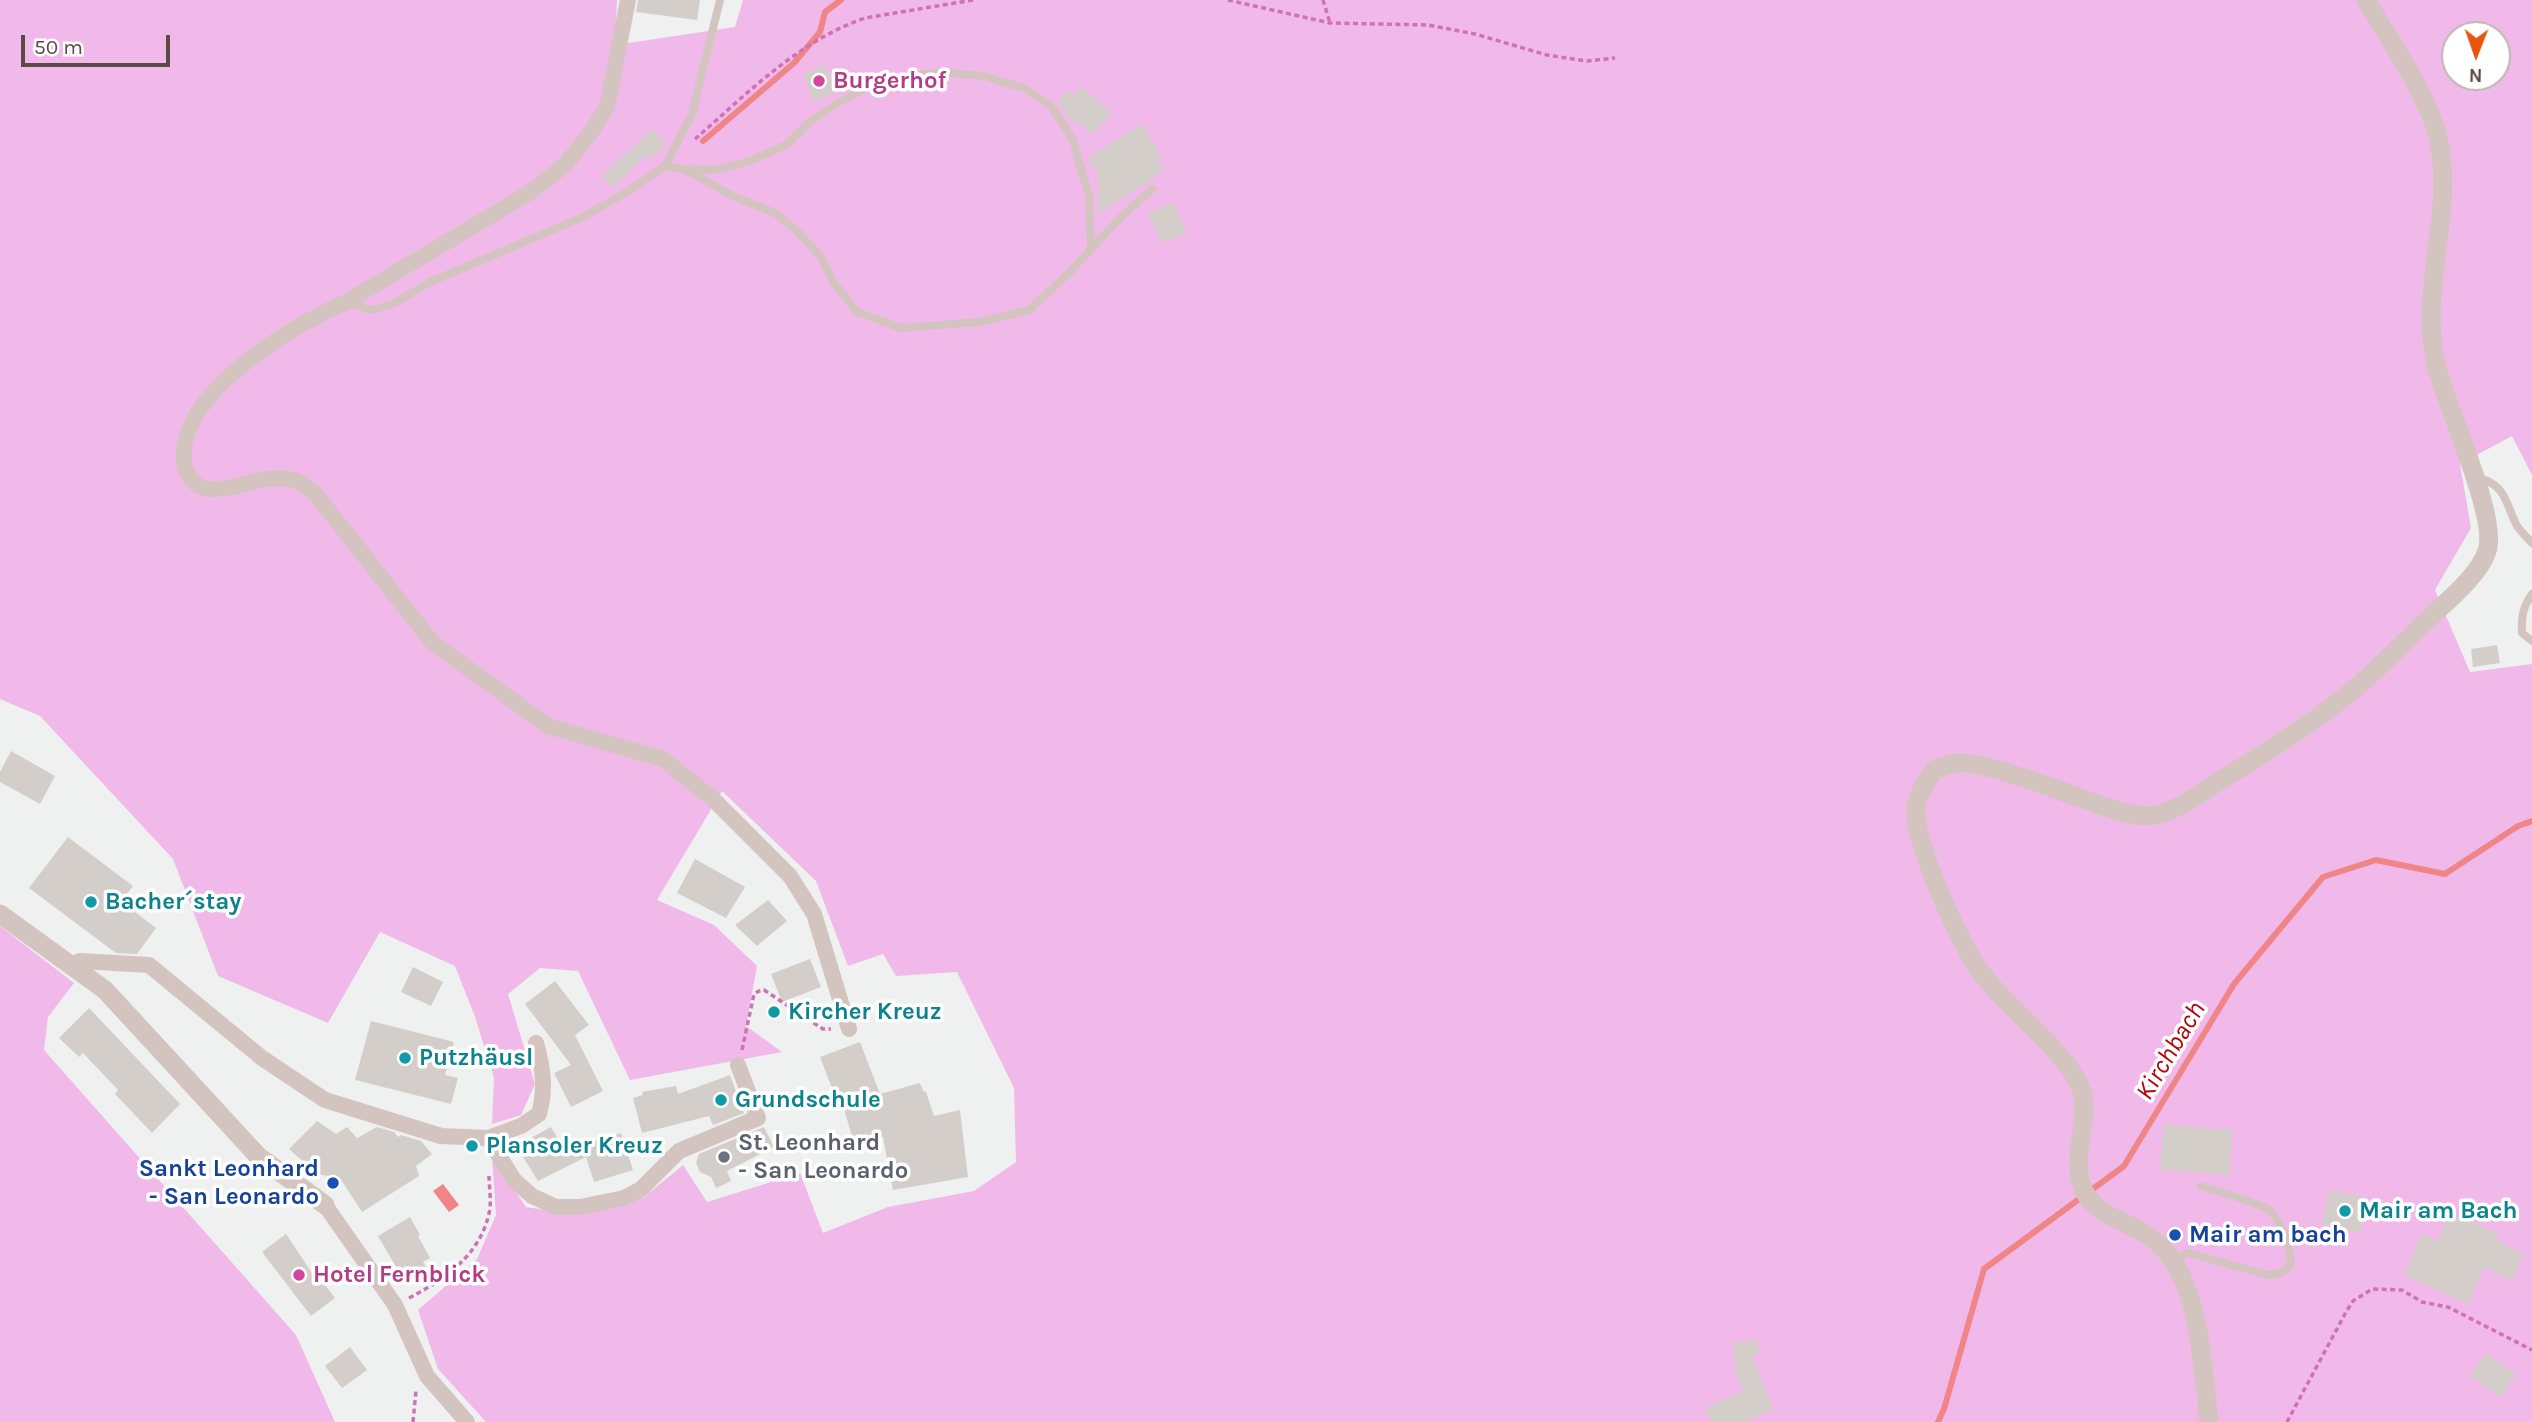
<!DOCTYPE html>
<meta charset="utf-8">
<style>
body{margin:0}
#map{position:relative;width:2532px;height:1422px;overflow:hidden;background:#eef1f0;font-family:Karla,sans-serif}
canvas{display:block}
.north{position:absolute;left:2441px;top:21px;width:70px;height:70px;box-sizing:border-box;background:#fff;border:2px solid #beb7b5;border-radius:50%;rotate:181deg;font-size:19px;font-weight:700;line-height:28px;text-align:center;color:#5c4a45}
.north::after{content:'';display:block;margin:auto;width:24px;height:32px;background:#e75511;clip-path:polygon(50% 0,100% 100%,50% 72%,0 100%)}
.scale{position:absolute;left:21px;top:35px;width:149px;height:32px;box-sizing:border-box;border:4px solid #5c4a45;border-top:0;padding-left:9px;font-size:21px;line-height:24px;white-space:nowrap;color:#5c4a45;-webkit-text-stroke:5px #fff;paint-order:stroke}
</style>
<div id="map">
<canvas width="2532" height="1422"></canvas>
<div class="north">N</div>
<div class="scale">50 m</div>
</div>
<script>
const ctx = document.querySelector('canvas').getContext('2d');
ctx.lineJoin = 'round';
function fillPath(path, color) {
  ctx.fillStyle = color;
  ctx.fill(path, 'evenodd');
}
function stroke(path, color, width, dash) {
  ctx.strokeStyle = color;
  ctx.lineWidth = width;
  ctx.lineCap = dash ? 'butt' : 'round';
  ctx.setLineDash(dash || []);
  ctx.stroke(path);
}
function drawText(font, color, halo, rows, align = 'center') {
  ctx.font = font + ' Karla,sans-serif';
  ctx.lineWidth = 7;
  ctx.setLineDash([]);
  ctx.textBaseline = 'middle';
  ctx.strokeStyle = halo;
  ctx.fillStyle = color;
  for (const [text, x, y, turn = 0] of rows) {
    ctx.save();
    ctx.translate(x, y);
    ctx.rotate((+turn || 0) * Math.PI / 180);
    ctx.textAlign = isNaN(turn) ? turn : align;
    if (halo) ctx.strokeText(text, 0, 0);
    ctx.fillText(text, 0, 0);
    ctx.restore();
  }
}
fillPath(new Path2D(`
 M 0,0 L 617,0 L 615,45 L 735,27 L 743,0 L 2532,0 L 2532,475 L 2512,436 L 2460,464 L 2471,528 L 2435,590 L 2470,672 L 2532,664 L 2532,1422 L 486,1422 L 438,1369 L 418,1310 L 477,1259 L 496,1215 L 492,1156 L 526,1207 L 578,1215 L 644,1197 L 683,1165 L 707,1202 L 800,1173 L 823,1233 L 888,1207 L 974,1191 L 1016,1162 L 1014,1088 L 957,972 L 896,976 L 883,954 L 848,966 L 816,881 L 722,791 L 657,900 L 714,925 L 757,966 L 746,1026 L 782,1052 L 630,1080 L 578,971 L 540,968 L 508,994 L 535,1084 L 521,1115 L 492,1124 L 494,1078 L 475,1017 L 455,966 L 380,932 L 328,1023 L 218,976 L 173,859 L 40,716 L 0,699 ZM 2455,35 L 2497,35 L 2497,77 L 2455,77 Z
 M 0,926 L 74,983 L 48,1017 L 44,1050 L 296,1335 L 335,1422 L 0,1422 Z`), '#f1b9e9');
fillPath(new Path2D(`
 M 443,1184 L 459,1205 L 449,1212 L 433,1191 Z`), '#f08588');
stroke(new Path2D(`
 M 703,141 L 794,63 L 820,32 L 825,12 L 841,0
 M 1938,1422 L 1944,1409 L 1984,1269 L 2124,1166 L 2234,984 L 2323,877 L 2376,860 L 2445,874 L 2518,826 L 2532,821`), '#f08588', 6);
fillPath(new Path2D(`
 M 638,0 L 700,0 L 697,20 L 636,12 Z
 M 825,65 L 836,92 L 814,101 L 803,74 Z
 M 1082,87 L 1112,113 L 1092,134 L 1079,122 L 1076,124 L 1067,117 L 1064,109 L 1057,103 L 1067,91 L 1074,96 Z
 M 1142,124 L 1162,157 L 1157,160 L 1164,171 L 1099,213 L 1098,173 L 1088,158 Z
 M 652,129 L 666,144 L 650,159 L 646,155 L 613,187 L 602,176 Z
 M 1173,202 L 1186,233 L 1162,243 L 1148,213 Z
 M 2497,645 L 2500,663 L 2473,667 L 2471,649 Z
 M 11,751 L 55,776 L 40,804 L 0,782 L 0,772 Z
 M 68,837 L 133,886 L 126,895 L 143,908 L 135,912 L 156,928 L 137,954 L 116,953 L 29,888 Z
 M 695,859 L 745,887 L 726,918 L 677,893 Z
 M 768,900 L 787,921 L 757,946 L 735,925 Z
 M 810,959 L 821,987 L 782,1002 L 771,974 Z
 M 413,967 L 443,982 L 431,1006 L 401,992 Z
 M 555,981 L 589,1025 L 575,1035 L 603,1091 L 571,1107 L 554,1073 L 571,1065 L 525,1004 Z
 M 89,1008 L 180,1104 L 152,1133 L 115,1094 L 118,1090 L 83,1053 L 79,1057 L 59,1038 Z
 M 371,1021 L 454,1042 L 445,1075 L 458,1078 L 451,1104 L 355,1080 Z
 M 860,1042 L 880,1094 L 920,1083 L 923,1091 L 926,1092 L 934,1116 L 960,1110 L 968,1177 L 893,1190 L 883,1137 L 855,1146 L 841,1099 L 837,1101 L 820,1057 Z
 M 730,1075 L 744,1113 L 713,1125 L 709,1116 L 642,1133 L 633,1098 L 643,1095 L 642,1092 L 676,1086 L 678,1094 Z
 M 317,1121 L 336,1134 L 347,1127 L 357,1138 L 377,1127 L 394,1132 L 398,1137 L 401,1135 L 421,1141 L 432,1154 L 416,1166 L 419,1176 L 362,1212 L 340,1178 L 317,1174 L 289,1149 Z
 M 2164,1124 L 2233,1130 L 2229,1175 L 2160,1169 Z
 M 551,1127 L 565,1150 L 621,1133 L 633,1170 L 594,1182 L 586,1157 L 538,1181 L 516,1146 Z
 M 764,1127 L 774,1147 L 727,1171 L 731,1181 L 716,1188 L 711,1177 L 700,1172 L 696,1163 L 699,1154 Z
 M 2330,1190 L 2368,1198 L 2360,1233 L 2322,1224 Z
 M 2450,1212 L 2499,1234 L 2496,1241 L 2524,1254 L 2513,1281 L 2484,1267 L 2468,1303 L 2404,1275 L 2422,1234 L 2438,1241 Z
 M 410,1217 L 420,1235 L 418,1236 L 430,1258 L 423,1262 L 428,1271 L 406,1284 L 378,1236 Z
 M 286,1234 L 312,1273 L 315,1272 L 335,1298 L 311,1316 L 262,1252 Z
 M 1756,1340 L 1759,1354 L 1752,1356 L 1773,1409 L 1744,1422 L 1711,1422 L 1705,1408 L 1743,1391 L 1736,1371 L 1733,1343 Z
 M 350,1347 L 367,1370 L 342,1388 L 325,1366 Z
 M 2485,1354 L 2516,1374 L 2501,1397 L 2470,1376 Z`), '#d3ceca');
stroke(new Path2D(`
 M 1228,0 L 1330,23 L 1428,25 L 1475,34 L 1547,55 L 1587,61 L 1615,58
 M 1323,0 L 1330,23
 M 695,139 C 747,94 798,41 865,18 L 973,0
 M 742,1050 L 754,994 L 759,991 L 764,990 L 823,1029 L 831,1029
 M 409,1298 C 446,1279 483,1253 490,1208 C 491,1197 489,1185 489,1175
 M 413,1422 L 416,1390
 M 2287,1422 L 2346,1312 L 2353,1301 L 2372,1289 L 2402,1290 L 2422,1302 L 2448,1307 L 2532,1350`), '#d070b7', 3.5, [5, 3.5]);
stroke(new Path2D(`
 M 665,166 L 692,114 L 720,0
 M 687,169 L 715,170 L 750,161 L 786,145 L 812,120 L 841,101 L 882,80 L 940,72 L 984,76 L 1026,89 L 1051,106 L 1072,138 L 1089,196 L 1091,248
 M 349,303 L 372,310 L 395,303 L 430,282 L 583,217 L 627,192 L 665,166 L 684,169 L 733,196 L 775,213 L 798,232 L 821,257 L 834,283 L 857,312 L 901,328 L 980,322 L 1029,310 L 1068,274 L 1120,218 L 1152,189
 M 2476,477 C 2506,484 2505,502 2517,526 C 2521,532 2527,537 2532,543
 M 2532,594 C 2523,607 2521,617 2522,633 L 2532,641
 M 2173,1260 L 2188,1253 L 2268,1275 L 2280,1273 L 2291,1265 C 2291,1249 2281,1220 2269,1210 C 2260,1203 2214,1190 2201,1186`), '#d4c4c0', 8);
stroke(new Path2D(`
 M 628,0 L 607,107 L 591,132 L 565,165 L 529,193 L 346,302 C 292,326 177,393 184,462 C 185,473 194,486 206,489 C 214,490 225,488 233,487 C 254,482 280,472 301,483 C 306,486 312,492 317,496 L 433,643 L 548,726 L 663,759 L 712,798 L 790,876 L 814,914 L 849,1029
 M 70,966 L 80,961 L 149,965 L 262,1058 L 325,1100 L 441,1136 L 488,1138 L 521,1126 L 539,1114 C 546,1088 543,1068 536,1043
 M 488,1138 L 514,1180 L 532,1196 L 556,1207 L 580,1207 L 624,1198 L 641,1189 L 679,1151 L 758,1118 L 738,1065
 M 325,1205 L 395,1305 L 427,1376 L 467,1422`), '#d4c4c0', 16);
stroke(new Path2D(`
 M 0,914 L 105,990 L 258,1156 L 325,1205
 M 2209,1422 C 2202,1367 2201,1275 2153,1239 C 2131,1222 2097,1217 2084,1191 C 2068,1158 2093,1120 2080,1086 C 2068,1056 2015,1014 1993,987 C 1984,977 1974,964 1968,952 C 1952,922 1913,840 1916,808 C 1917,795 1926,782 1934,770 C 1941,768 1950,763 1957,763 C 1983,760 2071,795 2100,805 C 2117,810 2136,818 2154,815 C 2181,810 2203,791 2226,777 C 2271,749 2318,720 2359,685 C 2382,665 2404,642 2426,621 C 2445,603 2479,576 2487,551 C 2499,517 2444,403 2435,360 C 2420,286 2455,211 2438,137 C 2427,93 2389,40 2366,0`), '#d4c4c0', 19);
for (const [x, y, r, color] of [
 [819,81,7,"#d1479c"],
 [91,902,7,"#0f9aa8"],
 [774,1012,7,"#0f9aa8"],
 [405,1058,7,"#0f9aa8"],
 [721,1100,7,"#0f9aa8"],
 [472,1146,7,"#0f9aa8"],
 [724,1157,7,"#6b7280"],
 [333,1183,7,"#1a4fb4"],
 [2345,1211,7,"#0f9aa8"],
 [2175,1235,7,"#1a4fb4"],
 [299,1275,7,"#d1479c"]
]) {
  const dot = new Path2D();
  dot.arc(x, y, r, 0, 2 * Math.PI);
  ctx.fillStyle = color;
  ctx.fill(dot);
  stroke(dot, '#fff', 2.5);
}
drawText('bold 24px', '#b23c85', '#fff', [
 ["Burgerhof",833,81],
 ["Hotel Fernblick",313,1275]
], 'left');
drawText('bold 24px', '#0d838f', '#fff', [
 ["Bacher´stay",105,902],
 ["Kircher Kreuz",788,1012],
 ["Putzhäusl",419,1058],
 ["Grundschule",735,1100],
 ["Plansoler Kreuz",486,1146],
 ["Mair am Bach",2359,1211]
], 'left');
drawText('bold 24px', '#5b616d', '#fff', [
 ["St. Leonhard",738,1143],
 ["- San Leonardo",738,1171]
], 'left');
drawText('bold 24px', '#164399', '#fff', [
 ["Sankt Leonhard",319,1169],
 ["- San Leonardo",319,1197],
 ["Mair am bach",2189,1235,"left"]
], 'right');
drawText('italic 26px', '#ae060c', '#fff', [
 ["Kirchbach",2171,1051,-59]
]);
</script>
